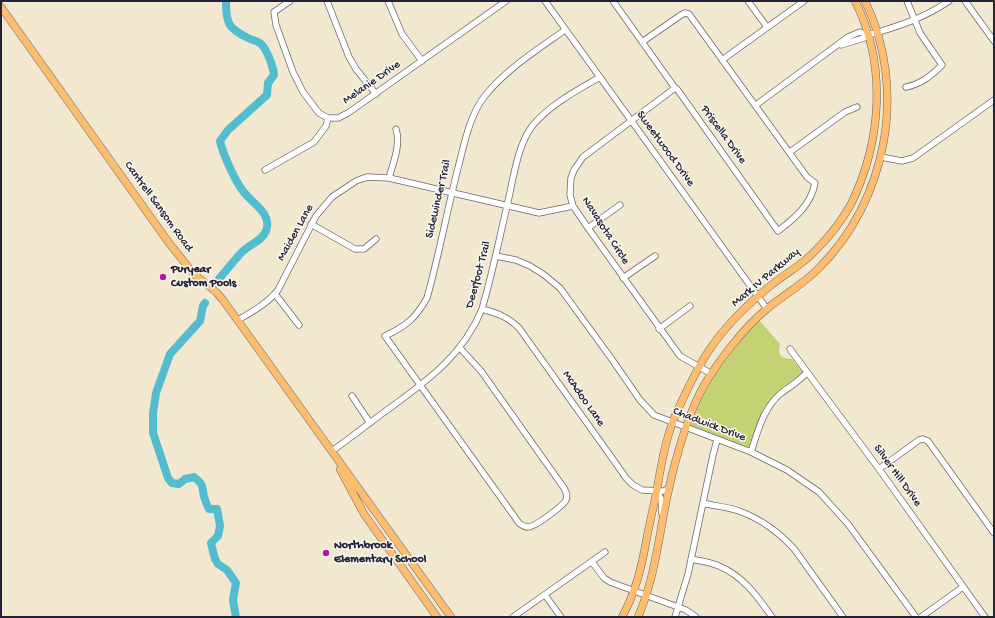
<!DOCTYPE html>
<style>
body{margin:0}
#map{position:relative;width:995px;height:618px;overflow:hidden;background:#f2e8cf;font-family:"Gochi Hand",sans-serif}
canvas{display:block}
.frame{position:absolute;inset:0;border:2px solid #22223b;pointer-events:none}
</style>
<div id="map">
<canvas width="995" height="618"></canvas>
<div class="frame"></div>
</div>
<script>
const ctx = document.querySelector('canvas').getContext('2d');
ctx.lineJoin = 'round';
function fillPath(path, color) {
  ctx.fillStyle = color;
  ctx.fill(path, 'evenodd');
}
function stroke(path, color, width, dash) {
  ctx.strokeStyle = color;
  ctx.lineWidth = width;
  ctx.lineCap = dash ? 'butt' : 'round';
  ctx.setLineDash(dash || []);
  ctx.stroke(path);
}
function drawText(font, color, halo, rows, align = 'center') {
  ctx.font = font + ' "Gochi Hand",sans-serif';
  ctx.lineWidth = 3;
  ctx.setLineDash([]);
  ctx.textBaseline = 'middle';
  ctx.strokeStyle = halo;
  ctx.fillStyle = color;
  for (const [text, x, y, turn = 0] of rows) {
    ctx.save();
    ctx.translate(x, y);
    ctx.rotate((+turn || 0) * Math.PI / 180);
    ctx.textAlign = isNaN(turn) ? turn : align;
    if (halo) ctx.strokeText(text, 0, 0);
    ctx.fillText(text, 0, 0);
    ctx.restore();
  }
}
fillPath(new Path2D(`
 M 759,320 L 780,344 C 777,355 781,359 792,359 L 803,372 L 779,391 L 764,408 L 749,448 L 691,426 C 695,416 699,404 704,394 C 718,367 738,343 759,320 Z`), '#c5d274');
stroke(new Path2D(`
 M 219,279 C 227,270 234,260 243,251 C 250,244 262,241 266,231 C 273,213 251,203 243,191 C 235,181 223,154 220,141 L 228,130 L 267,95 L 268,83 L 274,75 C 273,66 267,49 260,43 C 257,41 252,40 248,38 C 228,28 226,24 226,1
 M 205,303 L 203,306 L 200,321 L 170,354 L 156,393 L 153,413 L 153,433 L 168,478 L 172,483 L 179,484 L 185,479 L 194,477 C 205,486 201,485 204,496 C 205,501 207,505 209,509 L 217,509 L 220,526 L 218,536 L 211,543 L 215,559 L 218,564 L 227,570 L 236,583 L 233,600 L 236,617`), '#53bdcf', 8);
const minor = new Path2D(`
 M 290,1 L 274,12 L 276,25 L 293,72 L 303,92 L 319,113 L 328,118 L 338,118 L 348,113 L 506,1
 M 327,1 L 349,57 L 356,69 L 376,94
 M 388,1 L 402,34 L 422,61
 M 545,1 L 767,309
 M 613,1 L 675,88 L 677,89 L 778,231 C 795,218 811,205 815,183 L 807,177 L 689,14 L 685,13 L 681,15 L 642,42
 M 748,1 L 767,27
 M 965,1 L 994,41
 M 841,45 L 864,38 L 868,35 C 897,27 924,18 949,1
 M 722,60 L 804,1
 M 906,87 C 921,84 931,76 942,65 L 920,33 L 907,1
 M 675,88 L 583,157 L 574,170 L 571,178 L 570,195 L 573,206 L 588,228 L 680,356 L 712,374
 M 756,105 L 848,37 L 860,32 L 868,35
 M 790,152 L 845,112 L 857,107
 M 881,157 L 902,161 L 913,158 L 994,100
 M 265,170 L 314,142 L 326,126 L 328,118
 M 389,178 C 393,163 401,145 396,129
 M 311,224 L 355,249 L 364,249 L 376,239
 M 588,228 L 620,205
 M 496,256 L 516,260 L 530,266 L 543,274 L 560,288 L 611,358 L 640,400 L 654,415 L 751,452 L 787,470 L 819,492 L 848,524 L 916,617
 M 623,278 L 655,256
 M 275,294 L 299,325
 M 482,309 C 497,313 508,317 519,328 L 612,458 L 626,478 L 633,485 L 642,490 L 664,491 L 669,488
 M 238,320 C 252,312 268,303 278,290 L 316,216 L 332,197 L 356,181 L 364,178 L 368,177 L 389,178 L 539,213 L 573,206
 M 659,329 L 690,306
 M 460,348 L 481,371 L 564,488 C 566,492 568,495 566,500 C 563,506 535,527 528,527 C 524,527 522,525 519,523 L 385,336 C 406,326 415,319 427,298 C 439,255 447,211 458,168 C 464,145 469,117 484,97 C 505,70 537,50 565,30
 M 790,349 L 879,469 L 985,617
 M 352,396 L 370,423
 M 332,451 C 353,436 373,420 394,405 C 431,378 464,353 482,309 C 492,275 499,240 507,206 C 513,181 517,145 533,125 C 551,104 576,91 600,77
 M 751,452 C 758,431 763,409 780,394 C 789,387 800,381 807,372
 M 879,469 L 919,440 L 923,439 L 928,441 L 994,533
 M 657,490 L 661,499 L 662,514
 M 703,503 C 714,506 728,507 739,511 C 761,519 780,533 795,550 L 843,617
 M 691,559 C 700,561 710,562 719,566 C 743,576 757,596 772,617
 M 592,562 L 604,578 L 610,582 L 686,610 L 696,617
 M 545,595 L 561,617
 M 513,617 L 605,552
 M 675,617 L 688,574 L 713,455 L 717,440
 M 921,617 L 963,587`);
const major = new Path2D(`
 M 1,7 L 169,243 L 193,273 L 216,292 L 223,300 L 451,617
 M 340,469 L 364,514 L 437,617
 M 622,617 C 636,592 642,565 647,537 C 650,521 654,505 657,489 C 662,460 667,431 680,405 C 689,386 698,366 710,349 C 726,325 748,304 770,286 C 786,273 804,264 817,249 C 830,236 842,220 851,204 C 882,141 887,64 855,1
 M 638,617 C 656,576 659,532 669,488 C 676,457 685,424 699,395 C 712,368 745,326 768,308 C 784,295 803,284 818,269 C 887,201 908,89 865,1`);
stroke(minor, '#6b676f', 7);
stroke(major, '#6b676f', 8);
stroke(minor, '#fff', 5.5);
stroke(major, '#fcbd6f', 7);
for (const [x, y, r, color] of [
 [163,277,4,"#b5179e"],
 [326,553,4,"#b5179e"]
]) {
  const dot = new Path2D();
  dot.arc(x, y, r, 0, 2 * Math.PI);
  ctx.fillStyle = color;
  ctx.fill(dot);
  stroke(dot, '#fbf7ec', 1.5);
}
drawText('12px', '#22223b', '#fbf7ec', [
 ["Melanie Drive",372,83,-35],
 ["Priscella Drive",723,135,54],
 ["Sweetwood Drive",665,149,54],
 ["Sidewinder Trail",439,199,-77],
 ["Cantrell Sansom Road",158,207,54],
 ["Navasota Circle",605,231,57],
 ["Maiden Lane",296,233,-61],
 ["Deerfoot Trail",479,275,-75],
 ["Mark IV Parkway",766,278,-40],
 ["McAdoo Lane",583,399,55],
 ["Chadwick Drive",709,425,21],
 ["Silver Hill Drive",897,476,54]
]);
drawText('bold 12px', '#22223b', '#fbf7ec', [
 ["Puryear",171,270],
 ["Custom Pools",171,284],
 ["Northbrook",334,546],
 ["Elementary School",334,560]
], 'left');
</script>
